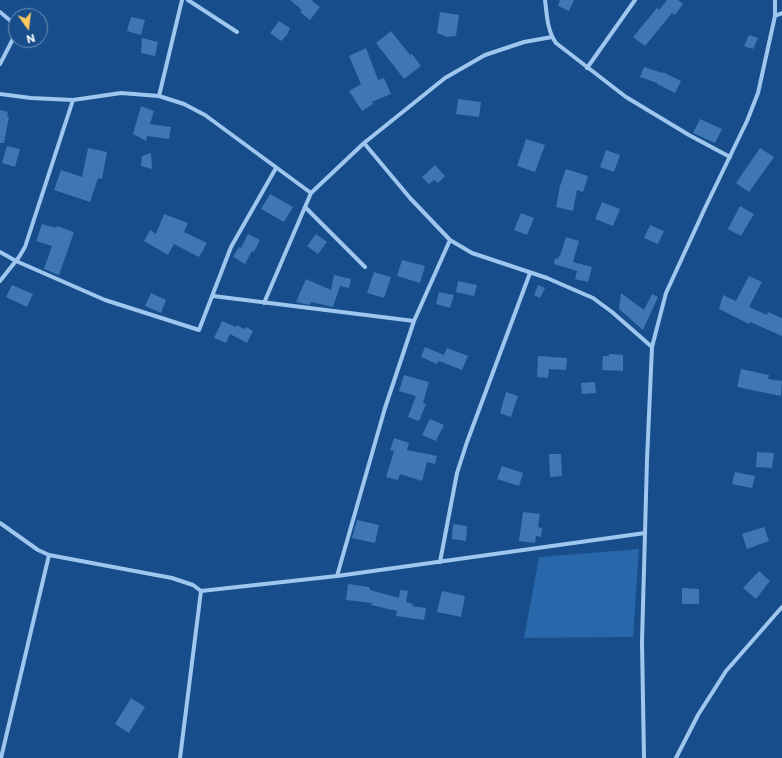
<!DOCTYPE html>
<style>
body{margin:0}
#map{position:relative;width:782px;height:758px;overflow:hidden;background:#164d8a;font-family:Commissioner,sans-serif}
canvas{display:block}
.north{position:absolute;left:8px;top:8px;width:40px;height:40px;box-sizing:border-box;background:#164d8a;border:1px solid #7394b9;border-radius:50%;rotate:166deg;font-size:11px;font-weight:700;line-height:16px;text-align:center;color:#fff}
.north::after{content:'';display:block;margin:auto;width:14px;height:18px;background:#ffc95c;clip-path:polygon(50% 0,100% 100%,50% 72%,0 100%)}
</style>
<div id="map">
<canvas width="782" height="758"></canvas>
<div class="north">N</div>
</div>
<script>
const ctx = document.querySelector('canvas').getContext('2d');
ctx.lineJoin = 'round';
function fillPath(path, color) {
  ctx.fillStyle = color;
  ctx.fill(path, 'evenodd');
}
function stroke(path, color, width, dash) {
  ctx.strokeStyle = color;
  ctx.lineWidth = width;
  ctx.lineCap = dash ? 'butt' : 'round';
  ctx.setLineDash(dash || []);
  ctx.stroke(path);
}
fillPath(new Path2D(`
 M 639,549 L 633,637 L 524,638 L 539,557 Z`), '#2867a9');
fillPath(new Path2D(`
 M 290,0 L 311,0 L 320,7 L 310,20 L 300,12 L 302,10 Z
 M 560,0 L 574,0 L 569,11 L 558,6 Z
 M 667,0 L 678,0 L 683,4 L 675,15 L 672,13 L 645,46 L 633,37 L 657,8 L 659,10 Z
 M 440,12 L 459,15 L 456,36 L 447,37 L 437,33 Z
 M 131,17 L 145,20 L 141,35 L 127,31 Z
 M 279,21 L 290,28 L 287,35 L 281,41 L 270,33 Z
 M 391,31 L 410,55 L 412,54 L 421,66 L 404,79 L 376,43 Z
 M 749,35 L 758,38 L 753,49 L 744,46 Z
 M 142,38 L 158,42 L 155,56 L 141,53 Z
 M 366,48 L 378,80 L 384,78 L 391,94 L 372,102 L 373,104 L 362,111 L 349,91 L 361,84 L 349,56 Z
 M 644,67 L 662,73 L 663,72 L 681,81 L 675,93 L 657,84 L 657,83 L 640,77 Z
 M 458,99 L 481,102 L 479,117 L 456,114 Z
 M 141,106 L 154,111 L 150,124 L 171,127 L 169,139 L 147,136 L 146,141 L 133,134 Z
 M 0,110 L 8,112 L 7,116 L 9,117 L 4,143 L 0,143 Z
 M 700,119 L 722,129 L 715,143 L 693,133 Z
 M 526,139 L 545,145 L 535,172 L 517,166 Z
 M 7,146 L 20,149 L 15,167 L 2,163 Z
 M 88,148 L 107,152 L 102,179 L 98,178 L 90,202 L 54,190 L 61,170 L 82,177 Z
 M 760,148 L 774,157 L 749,192 L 736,183 Z
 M 606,150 L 620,155 L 614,172 L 600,167 Z
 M 151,153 L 152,169 L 141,166 L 142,156 Z
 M 435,165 L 445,176 L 438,183 L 434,180 L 429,184 L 422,177 Z
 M 566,169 L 588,176 L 583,192 L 577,190 L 573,211 L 556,207 L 560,186 Z
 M 270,194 L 293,207 L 284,222 L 261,209 Z
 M 602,202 L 620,209 L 613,226 L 595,219 Z
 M 740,206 L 754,214 L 741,236 L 728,229 Z
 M 521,213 L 534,218 L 527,235 L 514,230 Z
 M 164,214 L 188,223 L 184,232 L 207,243 L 199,257 L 174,244 L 168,255 L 144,241 L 150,230 L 156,234 Z
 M 42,224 L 56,228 L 57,226 L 74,232 L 59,275 L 44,269 L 52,246 L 36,241 Z
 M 650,225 L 664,231 L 658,244 L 644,238 Z
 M 248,234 L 260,240 L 254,252 L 252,251 L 245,264 L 233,257 L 239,247 L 241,248 Z
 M 316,234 L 327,242 L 318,254 L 307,246 Z
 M 566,237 L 579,241 L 573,262 L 592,267 L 588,282 L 575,279 L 577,271 L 554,264 L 555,258 L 558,259 L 559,256 L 560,256 Z
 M 402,260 L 425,266 L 420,283 L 397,276 Z
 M 374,272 L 391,277 L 384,298 L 367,293 Z
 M 334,275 L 351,279 L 349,288 L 340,286 L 333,307 L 311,302 L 310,305 L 296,302 L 306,279 L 331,290 Z
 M 749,276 L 762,282 L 749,307 L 767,315 L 768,312 L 782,318 L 782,336 L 750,322 L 749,324 L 719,309 L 723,295 L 736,301 Z
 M 458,281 L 477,285 L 474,296 L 456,292 Z
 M 12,285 L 33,294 L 27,307 L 6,297 Z
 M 538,285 L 545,288 L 540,298 L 534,295 Z
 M 439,292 L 454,295 L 450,308 L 436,304 Z
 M 151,293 L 166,300 L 161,313 L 145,306 Z
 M 621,293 L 644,310 L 652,294 L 658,297 L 643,330 L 619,309 Z
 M 222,321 L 236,327 L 237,325 L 244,329 L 246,327 L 253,331 L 247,343 L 230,334 L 226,343 L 214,338 Z
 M 425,347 L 444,355 L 447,348 L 468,356 L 462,370 L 439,361 L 437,364 L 421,357 Z
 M 609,354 L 623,355 L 623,371 L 602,370 L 603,356 L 609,356 Z
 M 538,356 L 567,358 L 566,370 L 549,369 L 548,378 L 537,377 Z
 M 741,369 L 769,375 L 768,379 L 782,381 L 781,396 L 737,387 Z
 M 404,375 L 429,382 L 423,403 L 426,404 L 419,421 L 408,417 L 416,396 L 399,391 Z
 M 595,382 L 596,393 L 582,394 L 581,383 Z
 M 506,392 L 518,396 L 511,417 L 500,413 Z
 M 430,419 L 444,425 L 436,441 L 422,435 Z
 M 394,438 L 409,443 L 407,450 L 437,456 L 435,464 L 427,462 L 422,481 L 400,474 L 398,480 L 386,477 L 394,451 L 390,450 Z
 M 757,452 L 774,453 L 772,468 L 756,467 Z
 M 549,454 L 561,454 L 562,476 L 550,477 Z
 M 502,466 L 523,473 L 519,486 L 497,479 Z
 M 735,472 L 755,476 L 752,488 L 732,484 Z
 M 523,512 L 540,514 L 538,527 L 542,528 L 541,537 L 536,536 L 535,543 L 519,541 Z
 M 357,520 L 379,525 L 375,543 L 352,538 Z
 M 453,524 L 467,526 L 466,541 L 452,539 Z
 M 764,527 L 769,541 L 747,549 L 742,534 Z
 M 759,571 L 770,581 L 756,599 L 743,588 Z
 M 348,584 L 369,587 L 370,590 L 399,598 L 400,590 L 408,591 L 406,602 L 413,604 L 412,606 L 426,608 L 424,620 L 396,616 L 397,611 L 371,605 L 372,603 L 346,600 Z
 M 682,588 L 699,589 L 699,604 L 682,604 Z
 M 442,591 L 465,596 L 461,617 L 437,612 Z
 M 131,698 L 145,707 L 129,733 L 115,724 Z`), '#3e77b3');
stroke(new Path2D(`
 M 188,0 L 237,32
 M 545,0 C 547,15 547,30 556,43 L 626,97 L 689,135 L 730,157
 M 0,12 L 13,23 L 16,27
 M 775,16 L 782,13
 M 0,64 L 16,33
 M 587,68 L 635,0
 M 0,94 L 31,98 L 73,100 L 121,93 L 159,96 L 184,104 L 205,115 L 311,193
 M 159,96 L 182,0
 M 364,143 L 410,198 L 450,240 L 472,253 L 547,278 L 593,298 L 612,312 L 652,347
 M 305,207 L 365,267
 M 0,252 L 16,261 L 105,300 L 199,330 L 231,247 L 276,168
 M 0,281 L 19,257 L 25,247 L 73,100
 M 213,296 L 414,321
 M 264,303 L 311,193 L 364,143 L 445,78 L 485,55 L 524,42 L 552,37
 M 0,523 L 38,550 L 49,555
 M 440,562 L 457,473 L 467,442 L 530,273
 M 337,576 L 385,408 L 414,321 L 450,240
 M 1,758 L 49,555 L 172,578 L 193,585 L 201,591
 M 180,758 L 201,591 L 337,576 L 645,533
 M 644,758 L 642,642 L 647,460 L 652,347 L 666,293 L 705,208 L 747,121 L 758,93 L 775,16 L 775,0
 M 676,758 L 698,715 L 726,671 L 782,607`), '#9ec6ef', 4);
</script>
